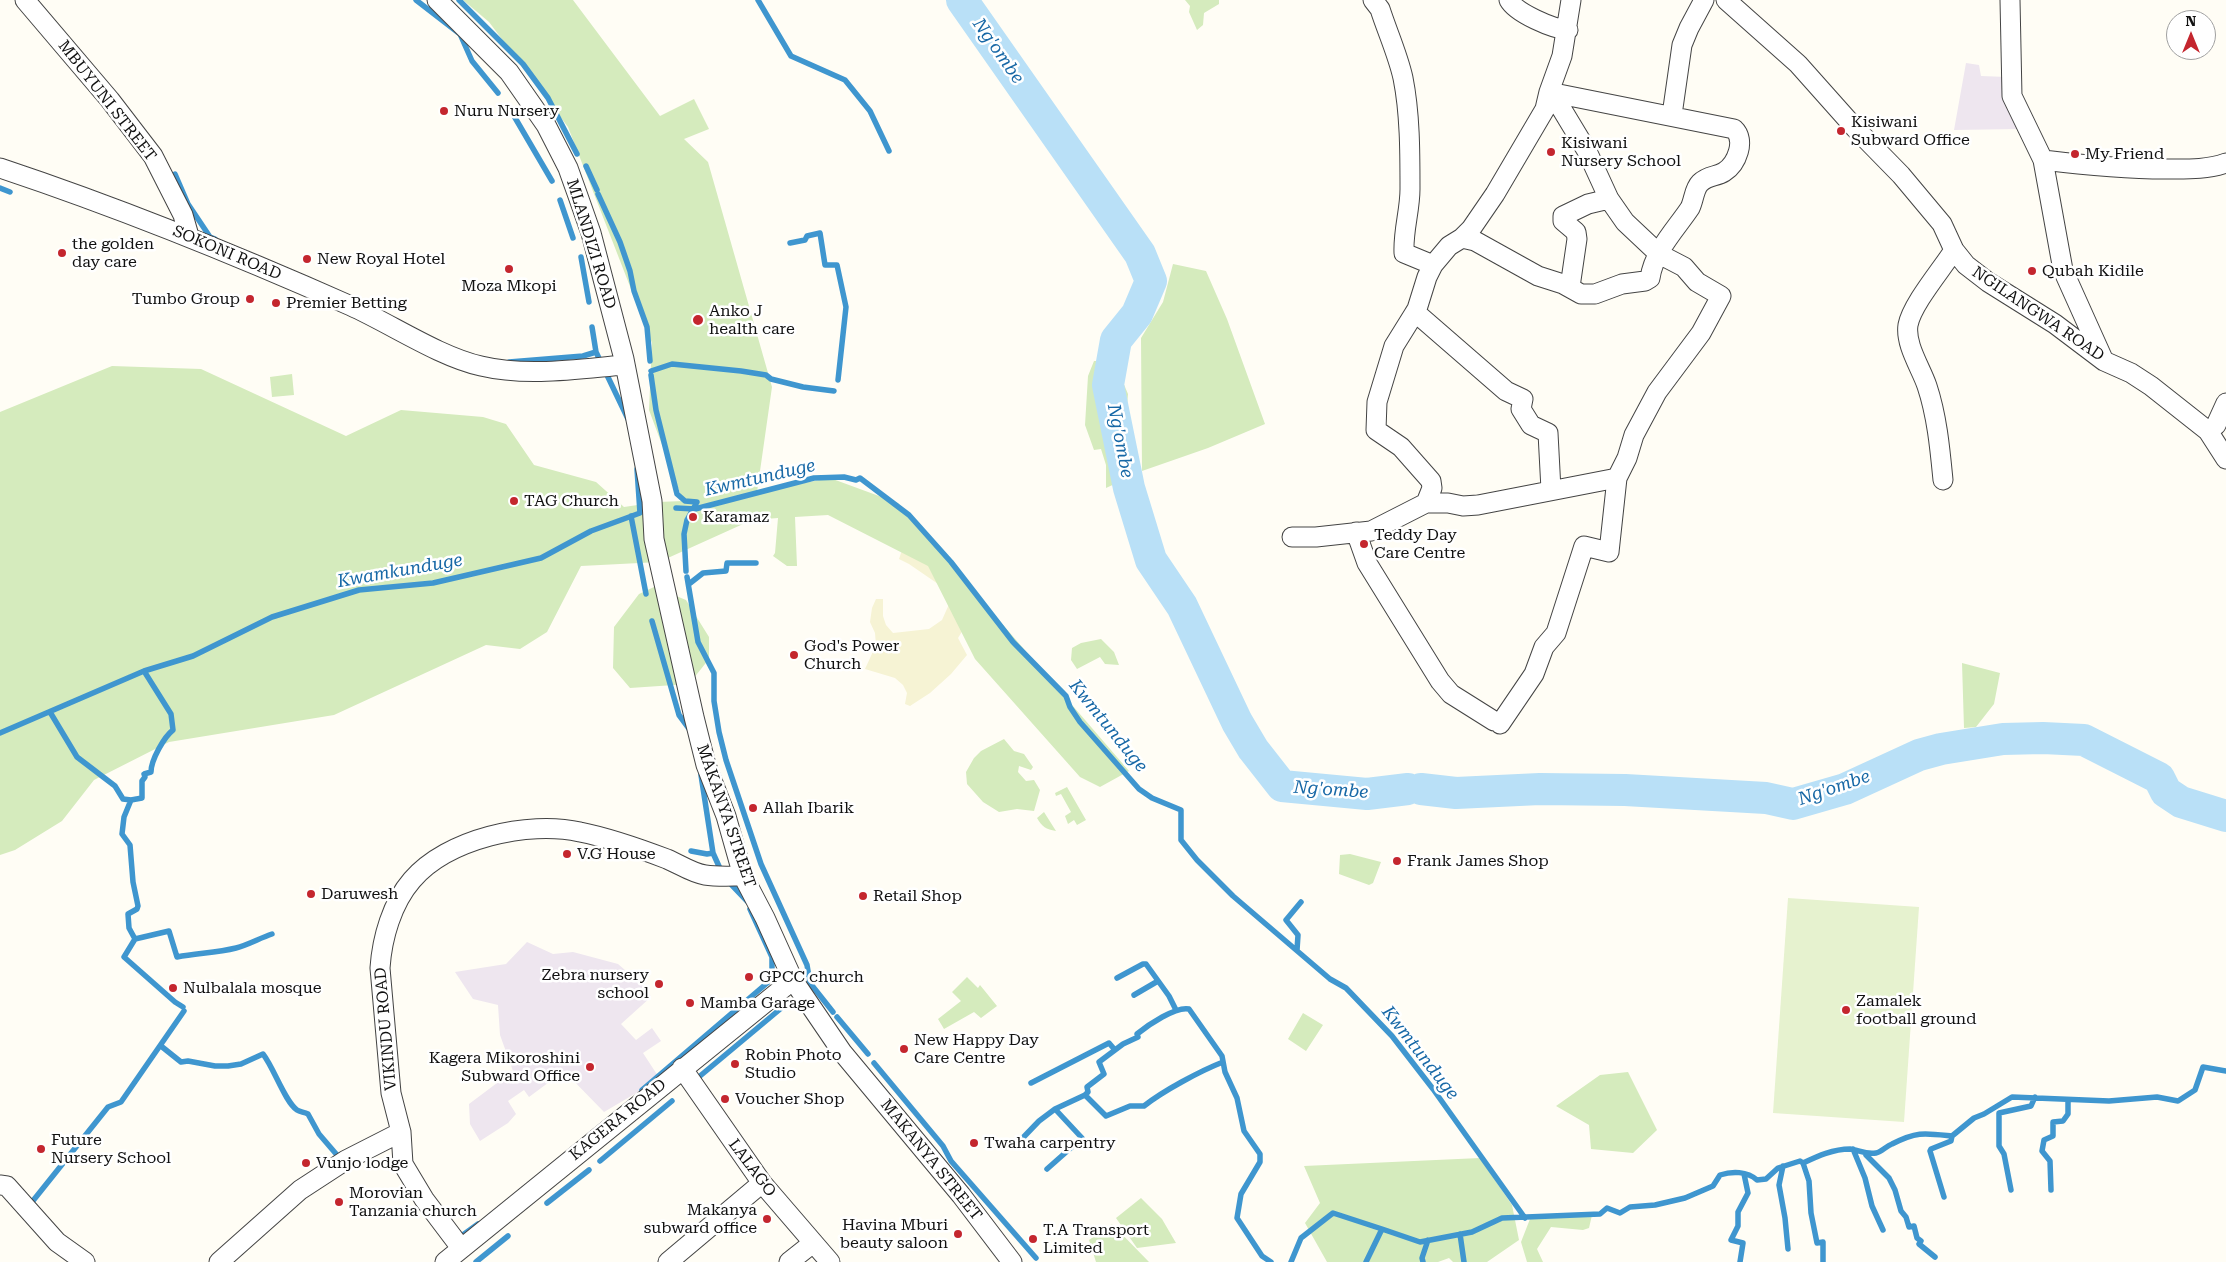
<!DOCTYPE html>
<style>
body{margin:0}
#map{position:relative;width:2226px;height:1262px;overflow:hidden;background:#fffdf5;font-family:"Roboto Serif",serif}
canvas{display:block}
.north{position:absolute;left:2166px;top:10px;width:50px;height:50px;box-sizing:border-box;background:#fff;border:1px solid #a0a0a0;border-radius:50%;rotate:0deg;font-size:14px;font-weight:700;line-height:20px;text-align:center;color:#111}
.north::after{content:'';display:block;margin:auto;width:18px;height:22px;background:#c4262e;clip-path:polygon(50% 0,100% 100%,50% 72%,0 100%)}
</style>
<div id="map">
<canvas width="2226" height="1262"></canvas>
<div class="north">N</div>
</div>
<script>
const ctx = document.querySelector('canvas').getContext('2d');
ctx.lineJoin = 'round';
function fillPath(path, color) {
  ctx.fillStyle = color;
  ctx.fill(path, 'evenodd');
}
function stroke(path, color, width, dash) {
  ctx.strokeStyle = color;
  ctx.lineWidth = width;
  ctx.lineCap = dash ? 'butt' : 'round';
  ctx.setLineDash(dash || []);
  ctx.stroke(path);
}
function drawText(font, color, halo, rows, align = 'center') {
  ctx.font = font + ' "Roboto Serif",serif';
  ctx.lineWidth = 5;
  ctx.setLineDash([]);
  ctx.textBaseline = 'middle';
  ctx.strokeStyle = halo;
  ctx.fillStyle = color;
  for (const [text, x, y, turn = 0] of rows) {
    ctx.save();
    ctx.translate(x, y);
    ctx.rotate((+turn || 0) * Math.PI / 180);
    ctx.textAlign = isNaN(turn) ? turn : align;
    if (halo) ctx.strokeText(text, 0, 0);
    ctx.fillText(text, 0, 0);
    ctx.restore();
  }
}
fillPath(new Path2D(`
 M 1966,63 L 1979,65 L 1981,76 L 2007,77 L 2018,129 L 1954,130 Z
 M 527,942 L 553,954 L 573,952 L 618,964 L 647,989 L 651,997 L 621,1024 L 636,1040 L 652,1028 L 661,1041 L 643,1053 L 660,1079 L 604,1112 L 564,1071 L 529,1097 L 524,1090 L 508,1101 L 516,1114 L 508,1123 L 480,1141 L 470,1124 L 469,1104 L 513,1071 L 500,1035 L 498,1005 L 473,999 L 455,972 L 506,964 Z`), '#eee6ef');
fillPath(new Path2D(`
 M 906,538 L 971,617 L 958,638 L 967,655 L 951,674 L 930,693 L 910,706 L 905,704 L 907,693 L 903,685 L 895,678 L 865,669 L 876,645 L 875,633 L 870,622 L 872,608 L 876,599 L 883,599 L 883,616 L 886,625 L 893,633 L 929,629 L 942,620 L 950,602 L 941,586 L 909,564 L 899,559 Z`), '#f6f3d4');
fillPath(new Path2D(`
 M 463,0 L 573,0 L 660,116 L 694,99 L 709,129 L 684,139 L 708,162 L 772,387 L 757,492 L 830,478 L 898,503 L 1129,771 L 1100,787 L 1080,777 L 975,659 L 928,566 L 828,515 L 795,517 L 797,566 L 787,566 L 773,556 L 775,553 L 778,518 L 752,520 L 659,562 L 581,566 L 547,632 L 520,649 L 486,645 L 334,715 L 169,742 L 94,780 L 62,821 L 15,850 L 0,855 L 0,412 L 112,366 L 201,369 L 346,436 L 401,410 L 483,417 L 506,424 L 534,465 L 596,482 L 624,507 L 658,502 L 683,501 L 649,410 L 652,343 L 568,127 L 489,22 Z
 M 1185,0 L 1219,0 L 1219,4 L 1204,13 L 1203,25 L 1197,30 L 1189,12 L 1190,6 Z
 M 1173,264 L 1206,271 L 1227,319 L 1265,424 L 1208,448 L 1142,471 L 1141,338 L 1163,302 Z
 M 1094,361 L 1114,361 L 1128,394 L 1126,419 L 1118,419 L 1126,445 L 1132,476 L 1106,488 L 1106,465 L 1101,449 L 1094,450 L 1085,425 L 1088,376 Z
 M 292,374 L 294,395 L 272,397 L 270,377 Z
 M 654,587 L 686,600 L 709,637 L 709,659 L 689,684 L 630,688 L 613,668 L 614,627 L 639,594 Z
 M 1101,639 L 1114,652 L 1119,665 L 1105,664 L 1100,657 L 1077,669 L 1071,660 L 1072,648 L 1081,643 Z
 M 1962,663 L 2000,673 L 1994,704 L 1976,727 L 1964,728 Z
 M 1004,739 L 1014,751 L 1024,754 L 1033,767 L 1031,770 L 1019,766 L 1018,772 L 1026,781 L 1034,780 L 1040,790 L 1034,811 L 1017,809 L 999,812 L 983,802 L 967,784 L 966,772 L 974,758 L 981,751 Z
 M 1067,787 L 1086,820 L 1077,825 L 1074,820 L 1068,824 L 1065,816 L 1071,812 L 1061,794 L 1056,796 L 1055,793 Z
 M 1044,812 L 1056,831 C 1046,829 1042,827 1037,818 Z
 M 1350,854 L 1381,862 L 1373,883 L 1369,885 L 1339,874 L 1340,855 Z
 M 967,977 L 978,988 L 980,985 L 997,1006 L 981,1018 L 974,1012 L 944,1029 L 938,1019 L 961,1001 L 952,992 Z
 M 1303,1013 L 1323,1025 L 1306,1051 L 1288,1039 Z
 M 1628,1072 L 1657,1130 L 1633,1153 L 1591,1149 L 1589,1125 L 1556,1106 L 1600,1075 Z
 M 1480,1158 L 1512,1205 L 1519,1240 L 1487,1262 L 1453,1262 L 1449,1258 L 1438,1262 L 1327,1262 L 1305,1223 L 1320,1203 L 1304,1166 Z
 M 1141,1198 L 1162,1219 L 1176,1243 L 1137,1248 L 1116,1218 Z
 M 1592,1215 L 1589,1228 L 1583,1230 L 1551,1227 L 1537,1249 L 1543,1262 L 1527,1262 L 1521,1242 L 1530,1219 Z
 M 1112,1224 L 1149,1262 L 1096,1262 L 1089,1240 Z`), '#d5ebbd');
fillPath(new Path2D(`
 M 1788,898 L 1919,907 L 1904,1122 L 1773,1113 Z`), '#e6f2cf');
stroke(new Path2D(`
 M 416,0 L 460,34 L 472,61 L 498,93
 M 459,0 L 523,64 L 548,98 L 577,154
 M 758,0 L 791,56 L 845,80 L 870,111 L 889,151
 M 514,116 L 552,181
 M 586,166 L 597,190
 M 175,174 L 188,204 L 210,237 L 215,239
 M 0,188 L 10,192
 M 598,194 L 620,242 L 630,271 L 634,291 L 647,327 L 650,361
 M 560,200 L 573,238
 M 790,243 L 805,240 L 807,236 L 820,233 L 825,265 L 837,265 L 846,307 L 838,380
 M 581,257 L 589,302
 M 592,327 L 596,352 L 628,419
 M 509,362 L 583,356 L 596,352
 M 651,371 L 672,364 L 741,371 L 766,375 L 771,379 L 803,387 L 834,391
 M 651,375 L 656,410 L 677,494 L 685,501 L 697,502 L 687,520 L 684,534 L 686,571
 M 676,508 L 695,509 L 814,478 L 844,477 L 856,480 L 860,478 L 909,515 L 951,562 L 1013,642 L 1066,696 L 1070,707 L 1080,722 L 1139,789 L 1152,798 L 1181,810 L 1181,840 L 1197,860 L 1233,896 L 1330,979 L 1346,988 L 1392,1036 L 1433,1089 L 1525,1218
 M 631,516 L 646,594
 M 687,577 L 698,642 L 714,673 L 714,701 L 719,732 L 726,760 L 761,864 L 807,965 L 810,983 L 833,1012
 M 689,584 L 703,573 L 726,571 L 727,563 L 756,563
 M 652,621 L 679,715 L 690,730
 M 50,712 L 77,757 L 115,786 L 123,799 L 131,800 L 124,817 L 122,834 L 130,845 L 133,882 L 138,906 L 137,909 L 128,914 L 129,928 L 135,939 L 124,957 L 175,1002 L 183,1007
 M 0,733 L 144,671 L 193,656 L 272,617 L 359,590 L 433,583 L 541,558 L 591,531 L 640,513 L 637,469
 M 701,775 L 713,853 L 722,873
 M 131,800 L 142,798 L 142,781 L 145,777 L 144,774 L 151,772 C 151,760 164,737 173,730 L 171,714 L 144,671
 M 691,851 L 707,854 L 713,853
 M 727,880 L 747,901
 M 750,909 L 772,957 L 772,968
 M 135,939 L 169,931 L 177,957 C 197,953 216,953 236,948 C 248,945 260,938 272,934
 M 1297,950 L 1298,935 L 1286,920 L 1301,902
 M 1117,978 L 1143,964 L 1146,964 L 1169,996 L 1176,1010
 M 1134,995 L 1158,981
 M 837,1017 L 868,1054
 M 161,1046 L 181,1062 L 188,1061 L 215,1066 L 228,1066 L 241,1064 L 263,1054 C 274,1068 285,1102 297,1110 C 300,1112 304,1112 308,1114 L 319,1134 L 337,1155
 M 874,1063 L 943,1146 L 951,1161 L 1036,1258
 M 700,1076 L 785,1005
 M 1031,1083 L 1109,1043 L 1115,1050
 M 642,1090 L 773,978
 M 1085,1095 L 1088,1092 L 1087,1087 L 1104,1074 L 1099,1062 L 1123,1044 L 1138,1037 L 1137,1034 C 1148,1025 1176,1006 1189,1009 L 1222,1056 L 1225,1072 L 1237,1098 L 1244,1131 L 1260,1154 L 1260,1162 L 1241,1194 L 1237,1218 L 1262,1256 L 1271,1262
 M 1015,1146 L 1039,1121 L 1055,1109 L 1085,1095 L 1106,1116 L 1130,1106 L 1144,1106 C 1163,1091 1200,1071 1223,1062
 M 1853,1149 L 1865,1178 L 1872,1206 L 1883,1230
 M 1866,1155 L 1889,1178 L 1895,1190 L 1901,1211 L 1906,1217 L 1909,1227 L 1914,1226 L 1917,1238 L 1921,1241 L 1919,1244 L 1935,1257
 M 600,1161 L 672,1101
 M 1803,1163 L 1809,1181 L 1811,1213 L 1817,1243 L 1823,1242 L 1823,1262
 M 1783,1166 L 1779,1185 L 1785,1218 L 1788,1249
 M 1047,1169 L 1082,1138 L 1055,1109
 M 2011,1190 L 2004,1154 L 1999,1146 L 1999,1113 L 2031,1106 L 2035,1097
 M 2051,1190 L 2050,1161 L 2042,1151 L 2044,1140 L 2053,1136 L 2053,1122 L 2063,1121 L 2068,1114 L 2068,1100
 M 1944,1197 L 1930,1151 L 1931,1149 L 1951,1141 L 1952,1136
 M 547,1203 L 589,1170
 M 28,1207 L 108,1107 L 121,1102 L 184,1011
 M 1460,1234 L 1464,1262
 M 460,1237 L 478,1224
 M 476,1262 L 508,1236
 M 1291,1262 L 1301,1238 L 1333,1213 L 1382,1229
 M 1366,1262 L 1382,1229 L 1420,1242 L 1472,1232 L 1502,1218 L 1600,1214 L 1607,1208 L 1620,1213 L 1630,1207 L 1655,1205 L 1685,1198 L 1713,1186 L 1720,1175 C 1732,1171 1747,1171 1757,1180 L 1766,1179 L 1778,1168 L 1800,1161 L 1803,1163 C 1818,1156 1833,1149 1850,1149 C 1859,1150 1866,1155 1876,1153 C 1882,1152 1886,1146 1892,1144 C 1917,1131 1925,1133 1952,1136 L 1974,1118 L 1984,1114 L 2012,1097 L 2109,1101 L 2157,1097 L 2178,1101 L 2195,1090 L 2203,1067 L 2226,1071
 M 1423,1262 L 1422,1258 L 1428,1240
 M 1740,1262 L 1743,1243 L 1731,1240 L 1738,1226 L 1738,1212 L 1748,1193 L 1744,1174`), '#3f96cf', 5.5);
stroke(new Path2D(`
 M 962,0 L 1140,254 L 1151,281 L 1137,314 L 1116,340 L 1108,385 L 1129,488 L 1151,560 L 1182,606 L 1237,722 L 1253,749 L 1282,786 L 1367,794 L 1408,789
 M 1421,789 L 1456,793 L 1540,789 L 1625,790 L 1766,798 L 1793,804 L 1845,789 L 1919,755 L 1941,749 L 2003,739 L 2043,738 L 2084,740 L 2159,778 L 2166,792 L 2181,802 L 2226,816`), '#b9e0f7', 32);
const minor = new Path2D(`
 M 25,0 L 110,100 L 153,156 L 183,215 L 189,236
 M 437,0 L 509,72 L 546,125 L 568,168 L 578,196 L 591,233 L 624,359 L 652,501 L 654,539 L 694,717 L 706,765 L 726,816 L 743,876 L 765,918 L 793,980 L 842,1052 L 961,1195 L 1012,1262
 M 1373,0 L 1380,9 C 1387,31 1398,55 1403,78 C 1410,113 1410,152 1410,189 C 1410,211 1403,230 1404,253 L 1433,265
 M 1509,0 C 1516,13 1553,29 1568,30
 M 1726,0 L 1798,64 L 1855,128 L 1901,175 L 1942,224 L 1954,250 L 1966,265 L 1988,282 L 2055,324 L 2104,361 L 2131,373 L 2151,386 L 2208,431 L 2226,459
 M 2010,0 L 2012,96 L 2043,160 L 2063,270 L 2103,359
 M 1672,115 L 1682,45 L 1689,28 L 1704,0
 M 2043,160 C 2084,165 2124,169 2165,169 C 2186,169 2207,170 2226,163
 M 0,168 C 120,208 236,255 351,306 C 391,324 440,357 481,366 C 527,377 578,369 624,365
 M 1462,238 L 1475,241 L 1538,276 L 1563,284 L 1581,294 L 1595,294 L 1622,284 L 1645,281 L 1650,278 C 1654,251 1676,229 1690,208 C 1694,200 1694,189 1700,183 C 1708,175 1716,177 1724,172 C 1737,164 1746,140 1734,129 L 1549,92
 M 1570,287 L 1577,239 L 1576,232 L 1563,221 L 1563,216 L 1588,204 L 1609,199
 M 1415,312 L 1506,391 L 1523,399 L 1521,409 L 1531,425 L 1548,433 L 1551,490
 M 2208,431 L 2216,425 L 2226,403
 M 1943,480 C 1940,449 1937,416 1927,386 C 1921,368 1905,345 1908,325 C 1912,304 1942,269 1954,250
 M 1426,503 L 1432,488 L 1431,481 L 1401,447 L 1376,430 L 1377,402 L 1394,346 L 1417,309 L 1427,277 L 1433,265 L 1449,246 L 1462,238 L 1471,229 L 1495,194 L 1545,109 L 1549,92 L 1562,56 L 1571,0
 M 1356,532 L 1367,563 L 1440,681 L 1451,694 L 1494,721
 M 1292,537 L 1316,537 L 1371,531 L 1426,503 L 1448,503 L 1463,506 L 1478,505 L 1617,478
 M 1500,724 L 1534,674 L 1544,647 L 1556,633 L 1584,546 L 1609,552 L 1617,478 L 1627,458 L 1634,435 L 1657,392 L 1701,333 L 1721,296 L 1697,282 L 1684,267 L 1659,254 L 1625,222 L 1609,199 L 1587,151 L 1552,93
 M 682,1068 L 762,1183 L 830,1262
 M 0,1185 L 7,1186 L 57,1242 L 85,1262
 M 461,1248 L 424,1199 L 403,1164 L 401,1132 L 391,1093 L 380,968 C 382,938 392,903 412,880 C 447,839 528,820 580,832 C 610,838 638,848 667,859 C 679,864 692,873 705,875 C 717,877 731,876 743,876
 M 219,1262 L 300,1190 L 346,1160 L 401,1132
 M 445,1262 L 793,980
 M 668,1262 L 762,1183
 M 789,1262 L 813,1243`);
stroke(minor, '#444', 21);
stroke(minor, '#fff', 19);
for (const [x, y, r, color] of [
 [444,111,5,"#c4262e"],
 [1841,131,5,"#c4262e"],
 [1551,152,5,"#c4262e"],
 [2075,154,5,"#c4262e"],
 [62,253,5,"#c4262e"],
 [307,259,5,"#c4262e"],
 [509,269,5,"#c4262e"],
 [2032,271,5,"#c4262e"],
 [250,299,5,"#c4262e"],
 [276,303,5,"#c4262e"],
 [698,320,6,"#c4262e"],
 [514,501,5,"#c4262e"],
 [693,517,5,"#c4262e"],
 [1364,544,5,"#c4262e"],
 [794,655,5,"#c4262e"],
 [753,808,5,"#c4262e"],
 [567,854,5,"#c4262e"],
 [1397,861,5,"#c4262e"],
 [311,894,5,"#c4262e"],
 [863,896,5,"#c4262e"],
 [749,977,5,"#c4262e"],
 [659,984,5,"#c4262e"],
 [173,988,5,"#c4262e"],
 [690,1003,5,"#c4262e"],
 [1846,1010,5,"#c4262e"],
 [904,1049,5,"#c4262e"],
 [735,1064,5,"#c4262e"],
 [590,1067,5,"#c4262e"],
 [725,1099,5,"#c4262e"],
 [974,1143,5,"#c4262e"],
 [41,1149,5,"#c4262e"],
 [306,1163,5,"#c4262e"],
 [339,1202,5,"#c4262e"],
 [767,1219,5,"#c4262e"],
 [958,1234,5,"#c4262e"],
 [1033,1239,5,"#c4262e"]
]) {
  const dot = new Path2D();
  dot.arc(x, y, r, 0, 2 * Math.PI);
  ctx.fillStyle = color;
  ctx.fill(dot);
  stroke(dot, '#fff', 2);
}
drawText('16px', '#111', '#fff', [
 ["MBUYUNI STREET",107,101,52],
 ["MLANDIZI ROAD",591,244,73],
 ["SOKONI ROAD",227,253,23],
 ["NGILANGWA ROAD",2038,314,34],
 ["MAKANYA STREET",726,816,71],
 ["VIKINDU ROAD",386,1029,-95],
 ["KAGERA ROAD",618,1120,-39],
 ["MAKANYA STREET",931,1160,51],
 ["LALAGO",752,1168,53]
]);
drawText('16px', '#111', '#fff', [
 ["Nuru Nursery",454,111],
 ["Kisiwani",1851,122],
 ["Subward Office",1851,140],
 ["Kisiwani",1561,143],
 ["Nursery School",1561,161],
 ["My Friend",2085,154],
 ["the golden",72,244],
 ["day care",72,262],
 ["New Royal Hotel",317,259],
 ["Qubah Kidile",2042,271],
 ["Moza Mkopi",509,286,"center"],
 ["Tumbo Group",240,299,"right"],
 ["Premier Betting",286,303],
 ["Anko J",709,311],
 ["health care",709,329],
 ["TAG Church",524,501],
 ["Karamaz",703,517],
 ["Teddy Day",1374,535],
 ["Care Centre",1374,553],
 ["God's Power",804,646],
 ["Church",804,664],
 ["Allah Ibarik",763,808],
 ["V.G House",577,854],
 ["Frank James Shop",1407,861],
 ["Daruwesh",321,894],
 ["Retail Shop",873,896],
 ["Zebra nursery",649,975,"right"],
 ["school",649,993,"right"],
 ["GPCC church",759,977],
 ["Nulbalala mosque",183,988],
 ["Zamalek",1856,1001],
 ["football ground",1856,1019],
 ["Mamba Garage",700,1003],
 ["New Happy Day",914,1040],
 ["Care Centre",914,1058],
 ["Robin Photo",745,1055],
 ["Studio",745,1073],
 ["Kagera Mikoroshini",580,1058,"right"],
 ["Subward Office",580,1076,"right"],
 ["Voucher Shop",735,1099],
 ["Future",51,1140],
 ["Nursery School",51,1158],
 ["Twaha carpentry",984,1143],
 ["Vunjo lodge",316,1163],
 ["Morovian",349,1193],
 ["Tanzania church",349,1211],
 ["Makanya",757,1210,"right"],
 ["subward office",757,1228,"right"],
 ["Havina Mburi",948,1225,"right"],
 ["beauty saloon",948,1243,"right"],
 ["T.A Transport",1043,1230],
 ["Limited",1043,1248]
], 'left');
drawText('italic 18px', '#1768a6', '#fff', [
 ["Ng'ombe",998,51,55],
 ["Ng'ombe",1120,441,79],
 ["Kwmtunduge",760,478,-13],
 ["Kwamkunduge",400,571,-10],
 ["Kwmtunduge",1108,726,51],
 ["Ng'ombe",1834,788,-19],
 ["Ng'ombe",1331,790,4],
 ["Kwmtunduge",1420,1053,52]
]);
</script>
